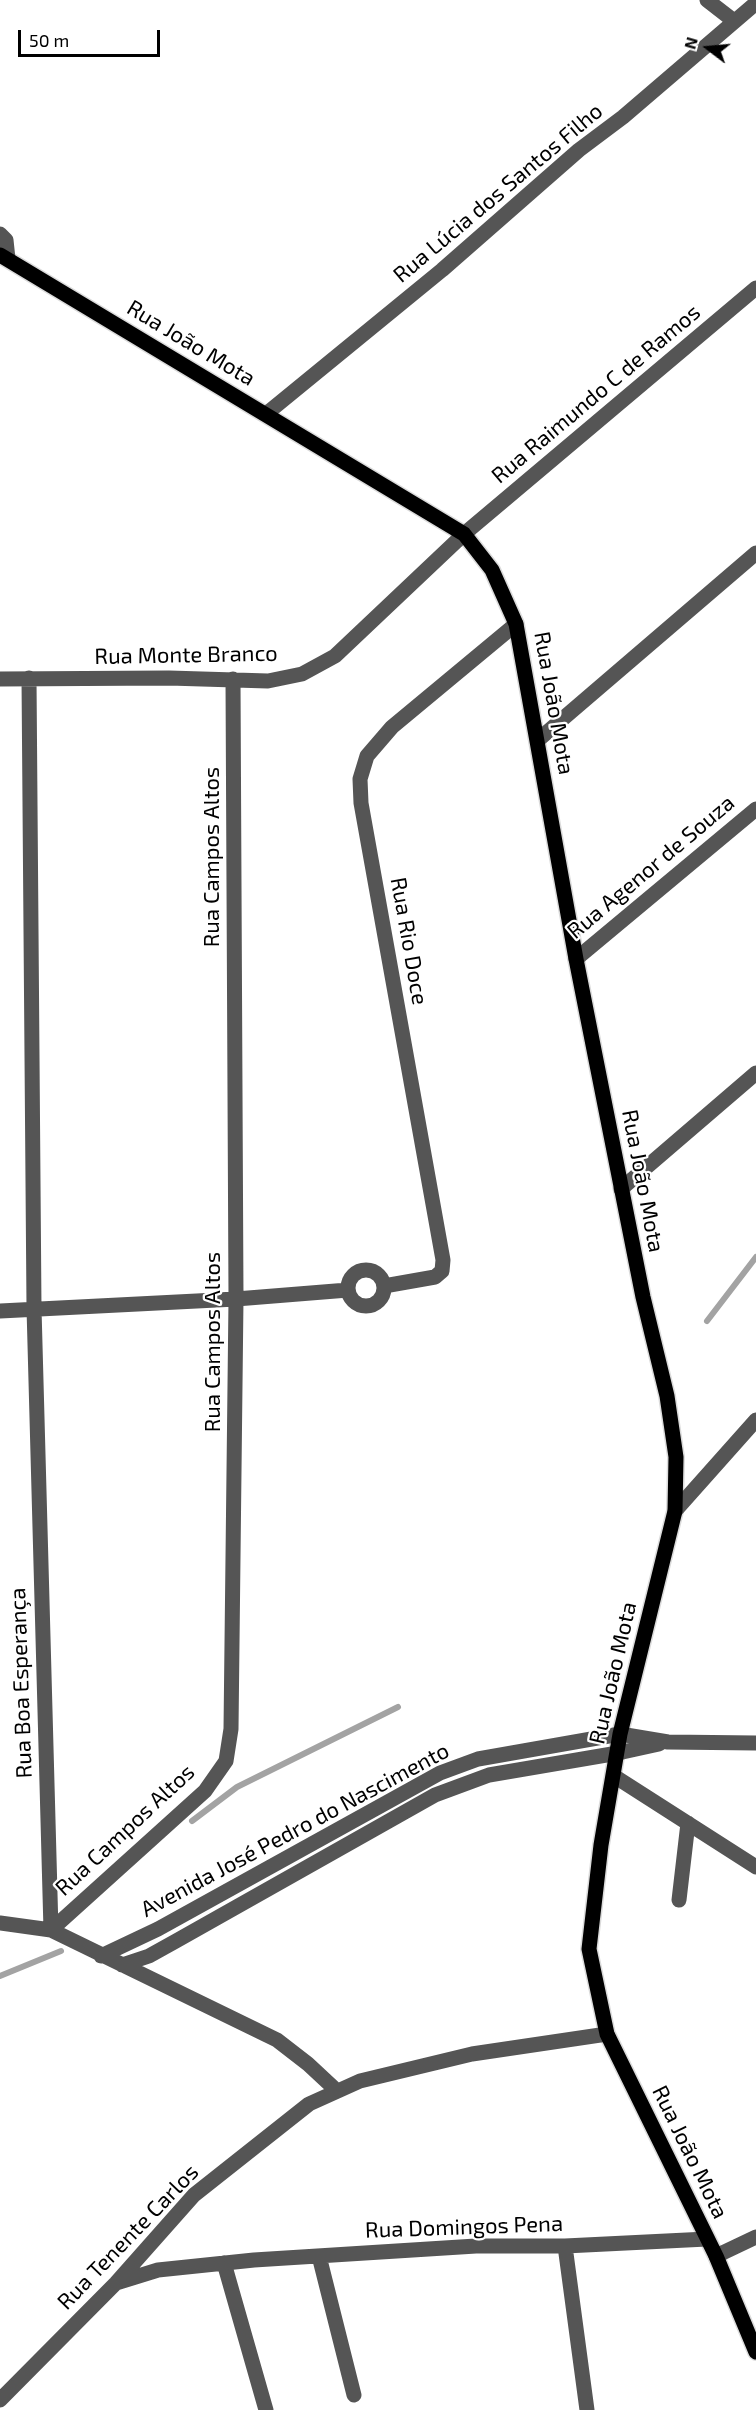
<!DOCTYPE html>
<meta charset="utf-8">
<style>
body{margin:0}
#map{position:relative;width:756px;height:2410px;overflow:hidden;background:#fff;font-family:"Exo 2",sans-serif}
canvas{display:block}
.north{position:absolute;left:678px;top:18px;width:60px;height:60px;-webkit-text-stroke:4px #fff;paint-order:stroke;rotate:286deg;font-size:16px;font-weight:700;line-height:24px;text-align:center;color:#000}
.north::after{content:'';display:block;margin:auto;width:21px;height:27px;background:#000;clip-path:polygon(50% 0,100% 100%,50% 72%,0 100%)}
.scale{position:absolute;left:18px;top:30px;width:142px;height:27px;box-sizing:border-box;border:3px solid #000;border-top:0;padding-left:8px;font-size:18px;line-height:21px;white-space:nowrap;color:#000;-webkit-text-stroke:4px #fff;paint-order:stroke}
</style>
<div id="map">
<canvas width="756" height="2410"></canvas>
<div class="north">N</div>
<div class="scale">50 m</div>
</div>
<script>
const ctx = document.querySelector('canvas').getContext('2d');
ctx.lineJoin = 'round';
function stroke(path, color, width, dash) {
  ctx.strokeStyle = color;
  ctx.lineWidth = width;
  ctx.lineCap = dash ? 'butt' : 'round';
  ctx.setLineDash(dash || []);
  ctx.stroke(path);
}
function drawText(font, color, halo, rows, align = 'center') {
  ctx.font = font + ' "Exo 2",sans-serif';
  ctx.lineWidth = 4.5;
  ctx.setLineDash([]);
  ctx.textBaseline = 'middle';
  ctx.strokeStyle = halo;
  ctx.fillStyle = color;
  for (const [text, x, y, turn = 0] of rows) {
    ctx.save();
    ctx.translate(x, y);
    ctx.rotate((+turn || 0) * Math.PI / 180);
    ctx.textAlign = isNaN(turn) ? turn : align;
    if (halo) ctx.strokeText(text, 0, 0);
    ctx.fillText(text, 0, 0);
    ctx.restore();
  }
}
stroke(new Path2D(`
 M 707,1321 L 756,1257
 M 192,1821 L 237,1787 L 398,1707
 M 0,1976 L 61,1951`), '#a3a3a3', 6);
const major = new Path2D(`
 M 0,255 L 464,534 L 492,570 L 516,624 L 576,959 L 643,1297 L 667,1396 L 676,1457 L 675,1511 L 620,1734 L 601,1845 L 589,1949 L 607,2034 L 716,2256 L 756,2352`);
stroke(major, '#dbdbdb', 18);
stroke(new Path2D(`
 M 707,0 L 734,21
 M 0,234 L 6,240 L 8,259
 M 266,414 L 442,270 L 579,150 L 623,117 L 756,3
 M 29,678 L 34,1308 L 51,1930
 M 0,679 L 169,678 L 268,681 L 302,674 L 335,656 L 464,534 L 756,288
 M 538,740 L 756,553
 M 576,959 L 756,809
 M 621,1189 L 756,1073
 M348 1288a18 18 0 1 1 36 0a18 18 0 1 1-36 0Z
 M 384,1286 L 435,1277 L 442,1271 L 443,1260 L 361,803 L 360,779 L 367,756 L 392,727 L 516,624
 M 0,1311 L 236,1299 L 348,1290
 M 675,1511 L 756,1420
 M 614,1776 L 756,1867
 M 679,1900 L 688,1823
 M 0,1923 L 51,1930 L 277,2040 L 308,2064 L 337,2091
 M 51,1930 L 205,1791 L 226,1761 L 231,1729 L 236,1299 L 233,679
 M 101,1956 L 158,1929 L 440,1773 L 478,1759 L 620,1734 L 668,1742 L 756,1743
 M 122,1965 L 149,1956 L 176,1941 L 435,1795 L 489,1775 L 618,1753 L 659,1744
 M 565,2246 L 587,2410
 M 319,2256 L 354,2395
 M 716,2256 L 756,2237
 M 224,2263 L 266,2410
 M 116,2283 L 158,2270 L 254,2260 L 476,2246 L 565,2246 L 707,2239
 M 0,2400 L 116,2283 L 194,2195 L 309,2104 L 360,2081 L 472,2054 L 607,2034`), '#555', 15);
stroke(major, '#000', 15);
drawText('22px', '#000', '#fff', [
 ["Rua Lúcia dos Santos Filho",498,193,-40],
 ["Rua João Mota",191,343,31],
 ["Rua Raimundo C de Ramos",596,394,-40],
 ["Rua Monte Branco",186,655,-1],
 ["Rua João Mota",554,703,80],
 ["Rua Campos Altos",212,857,-90],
 ["Rua Agenor de Souza",651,867,-40],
 ["Rua Rio Doce",409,941,80],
 ["Rua João Mota",643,1181,79],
 ["Rua Campos Altos",213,1342,-90],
 ["Rua João Mota",613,1673,-77],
 ["Rua Boa Esperança",21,1683,-92],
 ["Rua Campos Altos",125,1830,-43],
 ["Avenida José Pedro do Nascimento",295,1830,-28],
 ["Rua João Mota",690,2152,64],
 ["Rua Domingos Pena",464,2227,-2],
 ["Rua Tenente Carlos",128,2237,-46]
]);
</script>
